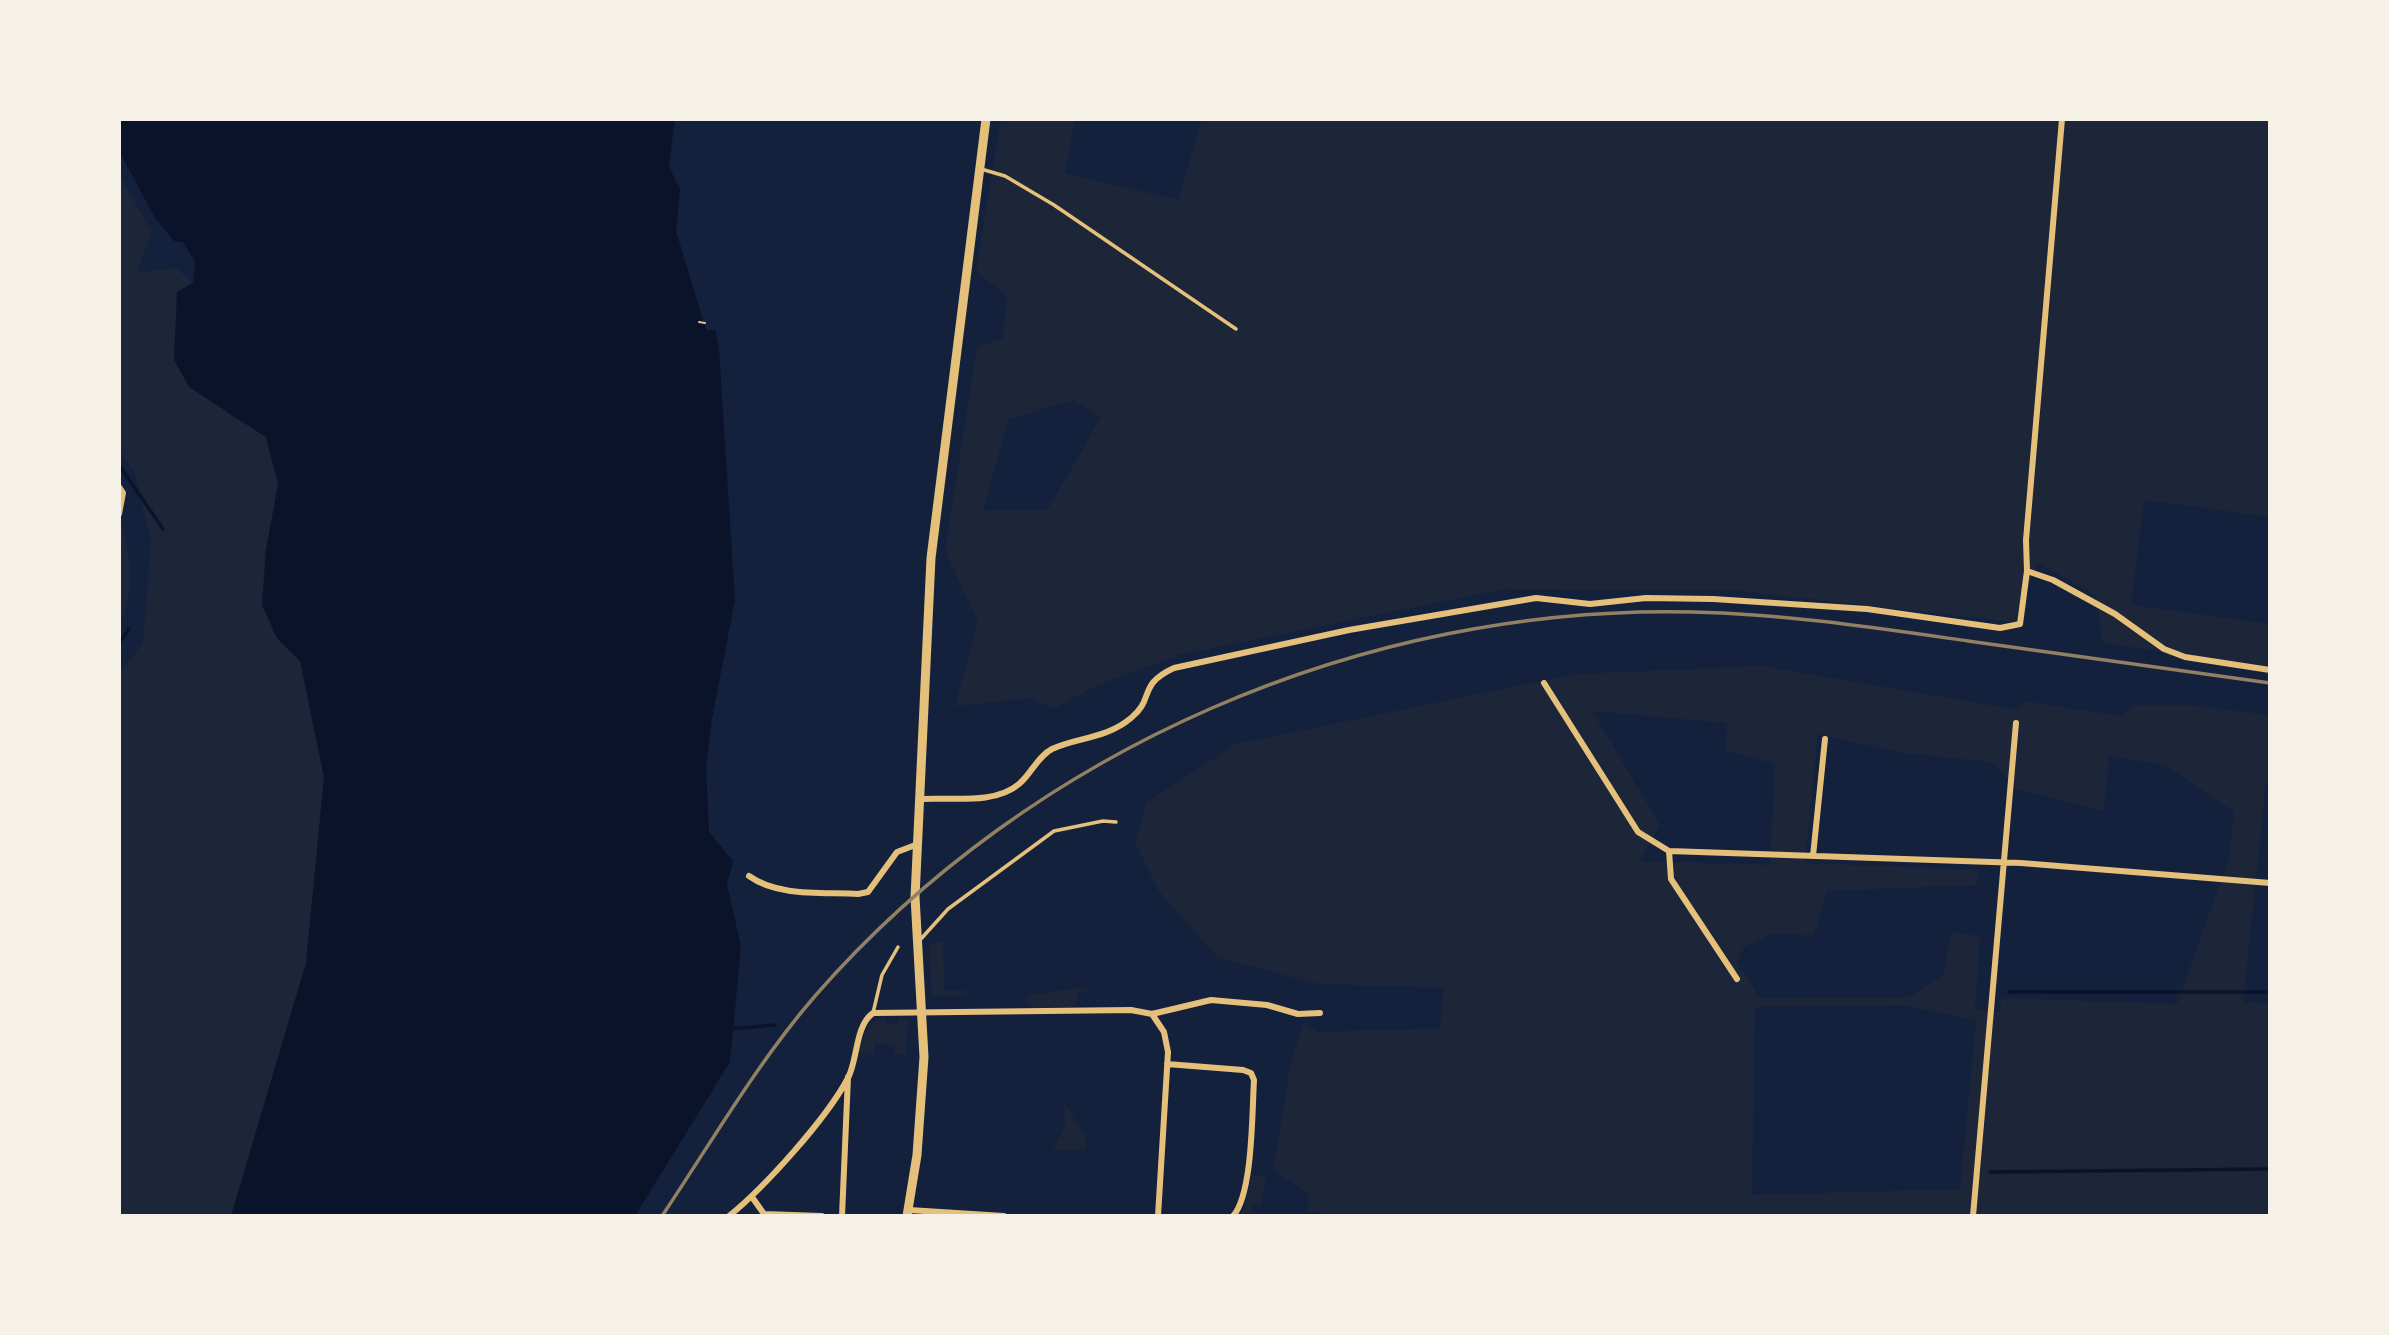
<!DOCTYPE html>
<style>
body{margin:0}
#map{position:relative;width:2389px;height:1335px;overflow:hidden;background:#14213d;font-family:"Crimson Pro",serif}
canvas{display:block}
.frame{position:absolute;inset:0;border:121px solid #f6f1e7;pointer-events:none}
</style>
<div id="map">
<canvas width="2389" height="1335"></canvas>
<div class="frame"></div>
</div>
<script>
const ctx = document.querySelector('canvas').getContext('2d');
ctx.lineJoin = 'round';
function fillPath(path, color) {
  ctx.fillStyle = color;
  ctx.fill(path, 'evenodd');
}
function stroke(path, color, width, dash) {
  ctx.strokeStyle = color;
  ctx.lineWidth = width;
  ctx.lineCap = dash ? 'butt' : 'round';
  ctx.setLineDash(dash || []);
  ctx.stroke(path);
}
fillPath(new Path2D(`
 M 1001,119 L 1075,119 L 1065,173 L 1178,200 L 1202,119 L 2270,119 L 2270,517 L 2144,500 L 2131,605 L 2270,624 L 2270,666 L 2102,643 L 2097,596 L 2038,563 L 2014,622 L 1732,590 L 1505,589 L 1182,654 L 1098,685 L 1053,709 L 1031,698 L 955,706 L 978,622 L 945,551 L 977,347 L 1003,338 L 1007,296 L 976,271 ZM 1073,400 L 1101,417 L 1048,509 L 983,511 L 1008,420 Z
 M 119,174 L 152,233 L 136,273 L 176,268 L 193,283 L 225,412 L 266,437 L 278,484 L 266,550 L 262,605 L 277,638 L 300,661 L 324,777 L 306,963 L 231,1216 L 119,1216 L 119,673 L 143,643 L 151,540 L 134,472 L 119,449 Z
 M 119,514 C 130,553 138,588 119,625 Z
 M 1762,666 L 2019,710 L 2023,701 L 2120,716 L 2132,705 L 2190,705 L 2269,715 L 2270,783 L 2266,783 L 2243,1002 L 2270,1004 L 2270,1216 L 1320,1216 L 1321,1212 L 1307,1211 L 1309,1194 L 1273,1170 L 1290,1067 L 1303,1024 L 1318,1032 L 1440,1028 L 1443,988 L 1319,984 L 1218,958 L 1158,890 L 1135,842 L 1147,802 L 1236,744 L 1576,674 ZM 1592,711 L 1727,723 L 1726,751 L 1775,764 L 1770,865 L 1640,861 L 1660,825 ZM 1818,734 L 1903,753 L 1991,762 L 2017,789 L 2104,811 L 2109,756 L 2165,765 L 2234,812 L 2229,857 L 2177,1004 L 2001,998 L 2000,1012 L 1975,1009 L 1980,936 L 1951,932 L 1944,975 L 1909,997 L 1760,998 L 1737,962 L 1744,947 L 1774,933 L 1814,936 L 1827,891 L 1977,885 L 1979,870 L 1805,863 ZM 1902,1005 L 1976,1020 L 1960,1189 L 1752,1195 L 1755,1007 Z
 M 943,941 L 944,991 L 967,991 L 967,995 L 932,996 L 929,945 Z
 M 1077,988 L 1087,989 L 1087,992 L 1077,992 L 1077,1003 L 1072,1007 L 1034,1008 L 1025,1001 L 1026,996 Z
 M 878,1018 L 885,1018 L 885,1024 L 898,1024 L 899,1018 L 908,1018 L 906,1055 L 895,1054 L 895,1044 L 875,1043 L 874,1054 L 859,1052 L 867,1027 Z
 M 1064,1102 L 1085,1136 L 1085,1150 L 1053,1151 L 1065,1127 Z
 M 1252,1175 L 1266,1176 L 1261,1206 L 1252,1205 L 1251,1215 L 1239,1216 L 1245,1207 Z`), '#1d2539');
fillPath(new Path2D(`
 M 119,119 L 675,119 L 669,167 L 680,189 L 676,231 L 706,330 L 715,330 L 719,347 L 735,600 L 712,719 L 706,765 L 709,832 L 733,861 L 727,884 L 741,946 L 730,1062 L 635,1216 L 231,1216 L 306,963 L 324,777 L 300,661 L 277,638 L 262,605 L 266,550 L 278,484 L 266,437 L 189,387 L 174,360 L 177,292 L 193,283 L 195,262 L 183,242 L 174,241 L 155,218 L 119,151 Z`), '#0b132b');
stroke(new Path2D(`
 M 119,465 L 163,529
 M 119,643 L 129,629
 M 2009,992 L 2270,992
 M 729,1029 L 775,1025
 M 1990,1172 L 2270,1169`), '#0b132b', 3.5);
stroke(new Path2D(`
 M 699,322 L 705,323`), '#e5c07b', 2);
stroke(new Path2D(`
 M 981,169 L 1005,176 L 1054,205 L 1236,329
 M 920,940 L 948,909 L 1054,831 L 1103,821 L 1116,822
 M 873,1013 L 882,975 L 898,947`), '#e5c07b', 3.5);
stroke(new Path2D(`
 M 119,487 L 123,493 L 119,514
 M 2027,571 L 2053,580 L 2115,614 L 2164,649 L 2185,657 L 2270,670
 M 1544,683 L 1638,832 L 1669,851 L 1671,879 L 1737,979
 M 920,799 C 950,797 995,805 1019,784 C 1031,774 1038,756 1052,749 C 1078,737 1106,739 1131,718 C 1155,699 1137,685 1174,668 L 1349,630 L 1536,598 L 1590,604 L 1646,598 L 1713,599 L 1867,609 L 2000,628 L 2020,624 L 2027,571 L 2026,540 L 2062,119
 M 1669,851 L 2021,863 L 2270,883
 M 1813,856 L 1825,739
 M 749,876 C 778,897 823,892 858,894 L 868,892 L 897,852 L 918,844
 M 1152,1014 L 1164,1032 L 1168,1052 L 1158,1216
 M 1167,1064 L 1243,1070 L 1251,1073 L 1254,1080 C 1252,1111 1253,1194 1233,1216
 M 752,1197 L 764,1214 L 822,1216
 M 909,1210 L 1004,1216
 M 729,1216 C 765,1187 827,1118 848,1078 C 858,1059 855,1026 873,1013 L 1131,1010 L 1152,1014 L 1211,1000 L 1267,1005 L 1298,1014 L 1320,1013
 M 842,1216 L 848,1077
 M 1973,1216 L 2016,723`), '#e5c07b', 6);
stroke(new Path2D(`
 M 907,1216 L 917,1155 L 924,1057 L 915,897 L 931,558 L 986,119`), '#e5c07b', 9);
stroke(new Path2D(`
 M 662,1216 C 711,1143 757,1063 815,996 C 1031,748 1365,604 1693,612 C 1785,614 1877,628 1968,641 C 2069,655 2169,669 2270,683`), '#918062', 3.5);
</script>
